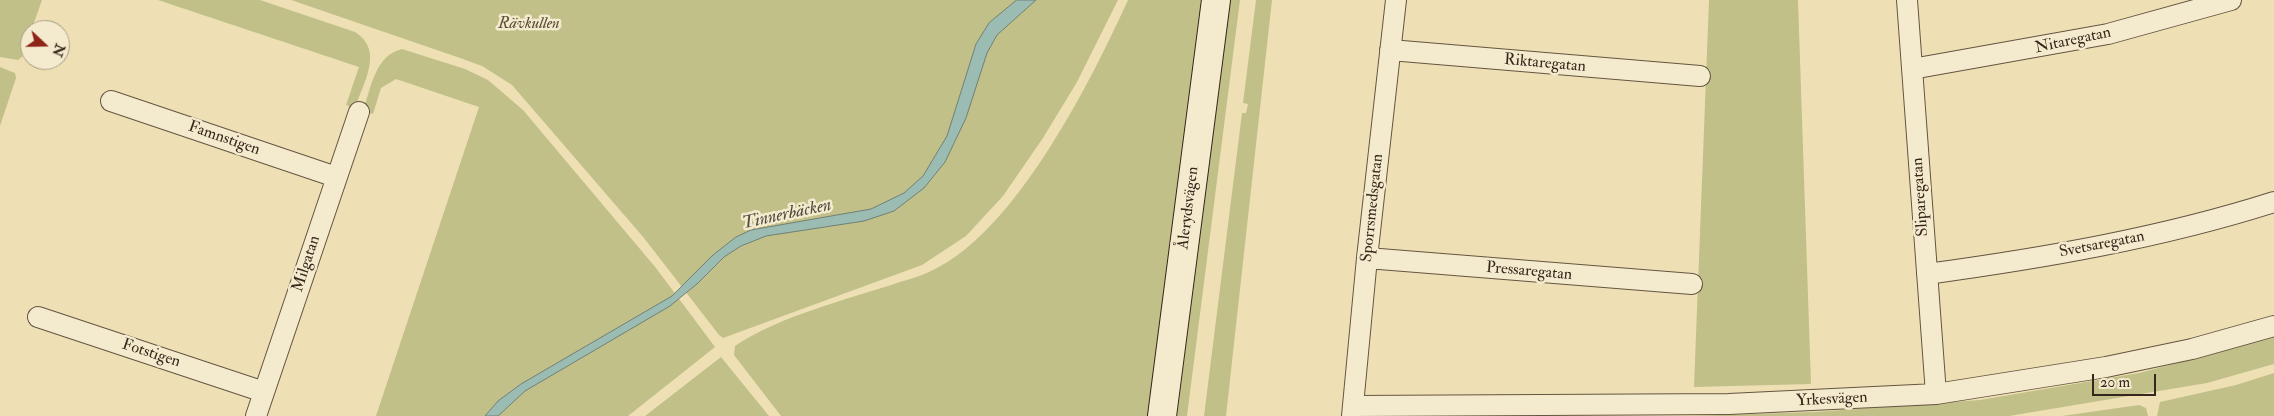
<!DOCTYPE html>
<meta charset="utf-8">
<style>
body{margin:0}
#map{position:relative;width:2274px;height:416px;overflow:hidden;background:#eee0b4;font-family:"IM FELL Double Pica",serif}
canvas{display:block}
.north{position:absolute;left:20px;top:20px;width:50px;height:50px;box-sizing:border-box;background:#f4ebce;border:1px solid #a89c86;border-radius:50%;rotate:111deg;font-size:14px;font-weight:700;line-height:20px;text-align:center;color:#37261b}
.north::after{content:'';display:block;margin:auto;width:18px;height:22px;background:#8f2418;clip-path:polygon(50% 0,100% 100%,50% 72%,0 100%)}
.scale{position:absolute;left:2092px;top:374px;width:64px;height:22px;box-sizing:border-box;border:2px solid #37261b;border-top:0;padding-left:6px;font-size:15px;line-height:18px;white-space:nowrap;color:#37261b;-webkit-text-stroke:4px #f4ebce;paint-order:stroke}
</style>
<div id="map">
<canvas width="2274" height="416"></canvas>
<div class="north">N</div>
<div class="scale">20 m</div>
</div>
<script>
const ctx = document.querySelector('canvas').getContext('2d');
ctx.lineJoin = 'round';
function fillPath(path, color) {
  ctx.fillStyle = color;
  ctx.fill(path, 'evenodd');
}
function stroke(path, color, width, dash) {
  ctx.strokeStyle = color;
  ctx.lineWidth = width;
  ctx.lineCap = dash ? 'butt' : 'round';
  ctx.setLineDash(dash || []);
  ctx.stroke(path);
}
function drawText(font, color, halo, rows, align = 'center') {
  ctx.font = font + ' "IM FELL Double Pica",serif';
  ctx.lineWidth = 5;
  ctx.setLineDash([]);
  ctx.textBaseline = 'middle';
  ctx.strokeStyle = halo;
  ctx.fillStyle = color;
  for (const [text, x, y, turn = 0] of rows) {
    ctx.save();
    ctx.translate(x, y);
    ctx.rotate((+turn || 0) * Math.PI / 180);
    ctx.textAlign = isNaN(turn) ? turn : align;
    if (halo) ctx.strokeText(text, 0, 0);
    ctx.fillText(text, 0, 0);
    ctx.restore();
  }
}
fillPath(new Path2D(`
 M 0,0 L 42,0 L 22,57 L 18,60 L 0,57 Z
 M 158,0 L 260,0 L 355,32 C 384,50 364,82 355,108 L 346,105 L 359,67 Z
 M 291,0 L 1118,0 L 1077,82 L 1043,138 L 1003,196 L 966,236 L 922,265 L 723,338 L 719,335 L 644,238 L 512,85 L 482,66 L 460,58 Z
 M 1128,0 L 1202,0 L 1149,416 L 781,416 L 734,355 L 735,346 C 779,316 846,300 897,283 C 909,279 922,276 933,270 C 1016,231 1091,81 1128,0 Z
 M 1229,0 L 1240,0 L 1187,416 L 1177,416 Z
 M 1256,0 L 1272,0 L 1226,416 L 1204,416 L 1242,113 L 1246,113 L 1248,104 L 1243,103 Z
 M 1709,0 L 1798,0 L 1811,384 L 1694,387 Z
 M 402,49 L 465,69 L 488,80 L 523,110 L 656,268 L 715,347 L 628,416 L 376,416 L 479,107 L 396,79 L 381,88 L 373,114 L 363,111 C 371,88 375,55 402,49 Z
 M 0,67 L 15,73 L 16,78 L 0,126 Z
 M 2274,338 L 2274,364 L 2207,383 L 2009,416 L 1692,416 L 1815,412 L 1980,400 L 2139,373 Z
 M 721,357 L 769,416 L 645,416 Z
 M 2274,373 L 2274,416 L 2157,416 L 2160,402 L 2236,385 Z
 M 2139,405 L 2146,408 L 2148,416 L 2062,416 Z`), '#c0c088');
const water = new Path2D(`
 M 1017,0 L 1036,0 L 997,35 L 987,53 L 966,118 L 945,162 L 924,188 L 894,211 L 864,221 L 766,236 L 741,246 L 724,257 L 698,283 L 670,306 L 525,391 L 498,416 L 485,416 L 498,401 L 521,384 L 672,296 L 713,255 L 736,237 L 751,230 L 871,209 L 904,193 L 923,176 L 947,136 L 976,44 L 989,23 Z`);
fillPath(water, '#9abcb2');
stroke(water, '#728076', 1);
const street = new Path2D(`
 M 1907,0 L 1936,394
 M 1390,50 L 1700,76
 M 1912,69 L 2108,34 L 2231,0
 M 111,101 L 336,177
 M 1367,258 L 1692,284
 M 1927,274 C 2044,258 2161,238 2274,202
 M 38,317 L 264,392
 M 1353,406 L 1729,404 L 1936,394 L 2106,367 L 2192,349 L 2274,326
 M 256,416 L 359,112
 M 1352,416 L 1367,258 L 1396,0`);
const secondary = new Path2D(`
 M 1162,416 L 1216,0`);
stroke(street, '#655441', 22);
stroke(secondary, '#37261b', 30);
stroke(street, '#f4ebce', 20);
stroke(secondary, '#f4ebce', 28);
drawText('italic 16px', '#594c36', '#f4ebce', [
 ["Rävkullen",529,25]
]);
drawText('16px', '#37261b', '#f4ebce', [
 ["Nitaregatan",2073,41,-12],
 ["Riktaregatan",1545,64,5],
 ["Famnstigen",224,139,19],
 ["Sliparegatan",1921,197,-94],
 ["Ålerydsvägen",1189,208,-83],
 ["Sporrsmedsgatan",1373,208,-84],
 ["Svetsaregatan",2102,245,-11],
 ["Milgatan",307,264,-72],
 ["Pressaregatan",1529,272,5],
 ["Fotstigen",151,354,18],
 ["Yrkesvägen",1832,400,-3]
]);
drawText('italic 18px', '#504c41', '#f4ebce', [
 ["Tinnerbäcken",787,215,-12]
]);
</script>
